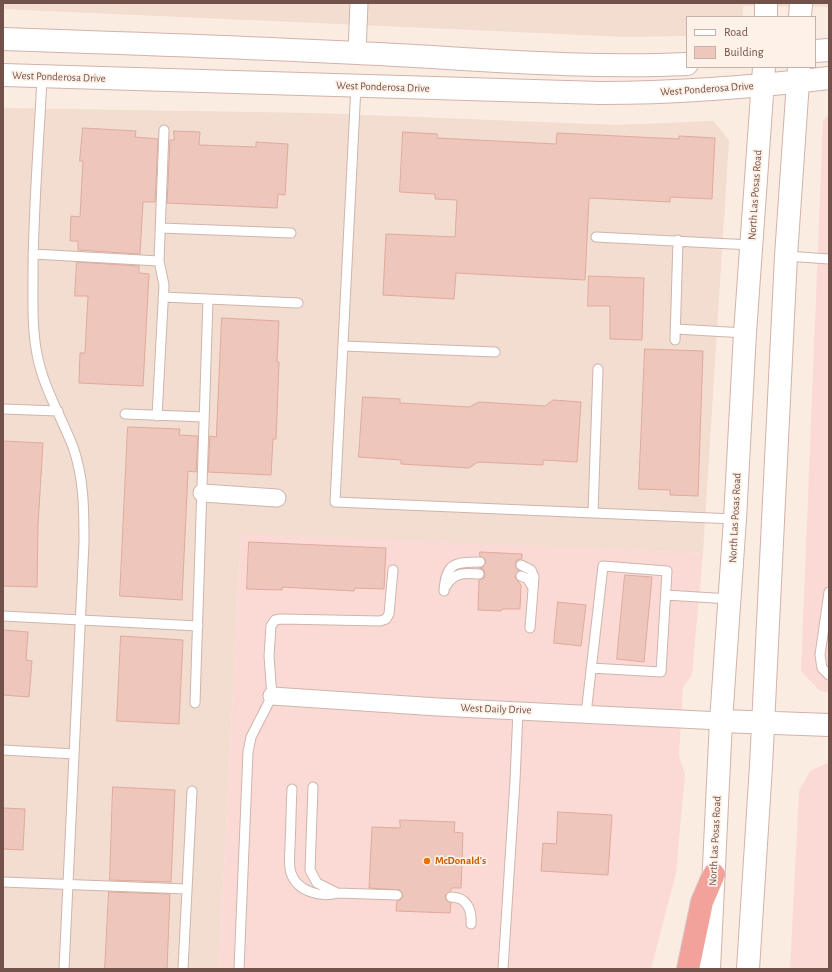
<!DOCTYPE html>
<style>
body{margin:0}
#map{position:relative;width:832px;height:972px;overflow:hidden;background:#fbece2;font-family:"Alegreya Sans",sans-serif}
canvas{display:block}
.frame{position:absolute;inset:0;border:4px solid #71514a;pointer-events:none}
.legend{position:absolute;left:686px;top:16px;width:130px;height:52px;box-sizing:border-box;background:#fef1e7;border:1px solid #c6b1a8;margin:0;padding:5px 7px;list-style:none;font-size:12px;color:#71514a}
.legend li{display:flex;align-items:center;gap:8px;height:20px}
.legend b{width:20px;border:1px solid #c6b1a8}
</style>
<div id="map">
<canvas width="832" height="972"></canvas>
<div class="frame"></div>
<ul class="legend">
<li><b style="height:5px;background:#fff"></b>Road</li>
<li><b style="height:11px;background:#efc6bb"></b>Building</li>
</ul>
</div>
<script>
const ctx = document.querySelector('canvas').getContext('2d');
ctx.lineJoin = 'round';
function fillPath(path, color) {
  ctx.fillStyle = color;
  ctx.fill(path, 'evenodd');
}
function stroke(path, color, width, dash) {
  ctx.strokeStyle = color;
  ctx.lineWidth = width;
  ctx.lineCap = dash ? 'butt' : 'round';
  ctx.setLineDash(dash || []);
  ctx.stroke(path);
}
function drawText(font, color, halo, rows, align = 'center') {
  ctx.font = font + ' "Alegreya Sans",sans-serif';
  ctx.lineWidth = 3.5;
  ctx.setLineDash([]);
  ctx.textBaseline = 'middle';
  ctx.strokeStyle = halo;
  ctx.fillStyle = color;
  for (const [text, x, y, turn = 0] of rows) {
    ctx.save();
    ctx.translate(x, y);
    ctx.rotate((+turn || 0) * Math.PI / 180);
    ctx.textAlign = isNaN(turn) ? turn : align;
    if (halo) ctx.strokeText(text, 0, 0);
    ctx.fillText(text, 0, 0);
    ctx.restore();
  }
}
fillPath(new Path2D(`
 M 3,3 L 829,3 L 829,7 L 743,6 L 743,17 L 687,17 L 687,36 L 627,37 L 3,9 Z
 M 3,108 L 317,113 L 617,125 L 713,121 L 729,140 L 703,553 L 241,535 L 219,969 L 3,969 Z`), '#f2ddd0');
fillPath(new Path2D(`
 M 829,114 L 829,692 L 820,691 L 801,671 L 823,121 Z
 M 241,534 L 703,553 L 692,675 L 683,687 L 679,756 L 685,774 L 676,873 L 651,969 L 219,969 Z
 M 827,763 L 829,764 L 829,969 L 790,969 L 799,791 L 810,771 Z`), '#fbdad6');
const building = new Path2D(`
 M 83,128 L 136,131 L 135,137 L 158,139 L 155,202 L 143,202 L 140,254 L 78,250 L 78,241 L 70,241 L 71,216 L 80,217 L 83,161 L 80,161 Z
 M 174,131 L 200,132 L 199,145 L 256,147 L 256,142 L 288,144 L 285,195 L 278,194 L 277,208 L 167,203 L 170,140 L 174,140 Z
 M 403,132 L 437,134 L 437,138 L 556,144 L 557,133 L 679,139 L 679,136 L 715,138 L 712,199 L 670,197 L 670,202 L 589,198 L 585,280 L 456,273 L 454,299 L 383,295 L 386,234 L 455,237 L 457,200 L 435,199 L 435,194 L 400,192 Z
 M 77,262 L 139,266 L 139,273 L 149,274 L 143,386 L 79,383 L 80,353 L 85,353 L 88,296 L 75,296 Z
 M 589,276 L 644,278 L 642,340 L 610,339 L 610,306 L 588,306 Z
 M 222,318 L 279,321 L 277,362 L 279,362 L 276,439 L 273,439 L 271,475 L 208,472 L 210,436 L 216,437 Z
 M 645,349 L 703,351 L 698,496 L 670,495 L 670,490 L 639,489 Z
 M 363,397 L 400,399 L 400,403 L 469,407 L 479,402 L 545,406 L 553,400 L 581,402 L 577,462 L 543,460 L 543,465 L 478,462 L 469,468 L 401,464 L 401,460 L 359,457 Z
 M 128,427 L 180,429 L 179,435 L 198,436 L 196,472 L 188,471 L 182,600 L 120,596 Z
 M 3,441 L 43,443 L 38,525 L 37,587 L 3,586 Z
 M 249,542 L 386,548 L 384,589 L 355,588 L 354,591 L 282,587 L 282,590 L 247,589 Z
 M 480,552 L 522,554 L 522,559 L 517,560 L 515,565 L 519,571 L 515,577 L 521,585 L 520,609 L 502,609 L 501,611 L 478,610 L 479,580 L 484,578 L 485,574 L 483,569 L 479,568 L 483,567 L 486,562 L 485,559 L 480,556 Z
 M 625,575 L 652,577 L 644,662 L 617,659 Z
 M 558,602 L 586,605 L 581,646 L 554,643 Z
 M 3,630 L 28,632 L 26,660 L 32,661 L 29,697 L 3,695 Z
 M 121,636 L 183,640 L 179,724 L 117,721 Z
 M 113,787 L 175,790 L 171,882 L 110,880 Z
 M 3,808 L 25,809 L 23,850 L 3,849 Z
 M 558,812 L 612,815 L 608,875 L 541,871 L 543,843 L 556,844 Z
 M 400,820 L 455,822 L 454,832 L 463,833 L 461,888 L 451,888 L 451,891 L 445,896 L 446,900 L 451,903 L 450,913 L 396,911 L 397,901 L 400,900 L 403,896 L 400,890 L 369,888 L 372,827 L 400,828 Z
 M 109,892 L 170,894 L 167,969 L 105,969 Z`);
fillPath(building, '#efc6bb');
stroke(building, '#e0aa9c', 1);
const service = new Path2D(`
 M 42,77 C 39,143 33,210 33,276 C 33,302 32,329 37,354 C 43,387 61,416 73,447 C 84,478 84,510 84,542 L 64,969
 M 356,86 L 335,502 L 735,519
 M 161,228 L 291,233
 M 596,237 L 751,245
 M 33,254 L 159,261 L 164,130
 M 786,256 L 829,259
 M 163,297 L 298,303
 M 676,329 L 745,333
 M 675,340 L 678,240
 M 344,346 L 495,352
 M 3,409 L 58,411
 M 125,414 L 204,417
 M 157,416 L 164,285 L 159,261
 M 593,513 L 598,369
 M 521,565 L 531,570 L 534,577 L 530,628
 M 521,576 L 528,579 L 533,588
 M 446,586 C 454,572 465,573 479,574
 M 444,591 C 446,563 454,562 480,562
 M 829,592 L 820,655 L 822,668 L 829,675
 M 666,595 L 730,599
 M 3,616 L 198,626
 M 195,703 L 208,299
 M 586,714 L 603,566 L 667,571 L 661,672 L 591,668
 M 3,750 L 74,754
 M 313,787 L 310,870 L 317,883 L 337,893
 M 292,789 C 291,808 291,826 290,845 C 290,854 288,864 291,873 C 297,891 320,898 337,893 L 397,895
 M 3,882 L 187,889
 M 451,897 C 467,897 472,910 471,924
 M 183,969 L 192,791
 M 239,969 L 248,752 L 251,737 L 272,696 L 269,656 L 271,626 L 275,620 L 281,619 L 380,621 L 386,619 L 389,614 L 393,570
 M 503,969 L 515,781 L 518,710`);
const minor = new Path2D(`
 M 357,53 L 359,3
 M 202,493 L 277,498
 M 272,696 L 438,707 L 721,721`);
const secondary = new Path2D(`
 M 766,17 L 766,3
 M 800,17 L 801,3
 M 3,39 C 121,43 239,47 357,53 C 467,58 577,69 687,64
 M 815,51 L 829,50
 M 3,75 L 600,93 C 677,93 753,87 829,78
 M 721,721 L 829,725
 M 709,969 L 721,721 L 735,519 L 745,333 L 764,67
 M 748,969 L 761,766 L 786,256 L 799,67`);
const motorway = new Path2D(`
 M 688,969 L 702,902 L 714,874`);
stroke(service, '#cdb5ac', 11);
stroke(minor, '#cdb5ac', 19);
stroke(secondary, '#d0b3a9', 24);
stroke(motorway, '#d4cbc9', 24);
stroke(service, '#fff', 9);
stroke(minor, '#fff', 17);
stroke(secondary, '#fff', 22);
stroke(motorway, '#f2a29b', 22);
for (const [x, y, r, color] of [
 [427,861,4,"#e8710a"]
]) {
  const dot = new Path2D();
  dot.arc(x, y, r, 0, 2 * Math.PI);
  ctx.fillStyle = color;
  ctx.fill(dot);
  stroke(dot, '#fef1e7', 1.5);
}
drawText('11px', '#71514a', '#fef1e7', [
 ["West Ponderosa Drive",59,77,2],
 ["West Ponderosa Drive",383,87,2],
 ["West Ponderosa Drive",707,89,-4],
 ["North Las Posas Road",755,195,-86],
 ["North Las Posas Road",735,518,-87],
 ["West Daily Drive",496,709,2],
 ["North Las Posas Road",715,841,-87]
]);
drawText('bold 11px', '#c56008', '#fef1e7', [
 ["McDonald's",435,861]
], 'left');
</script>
